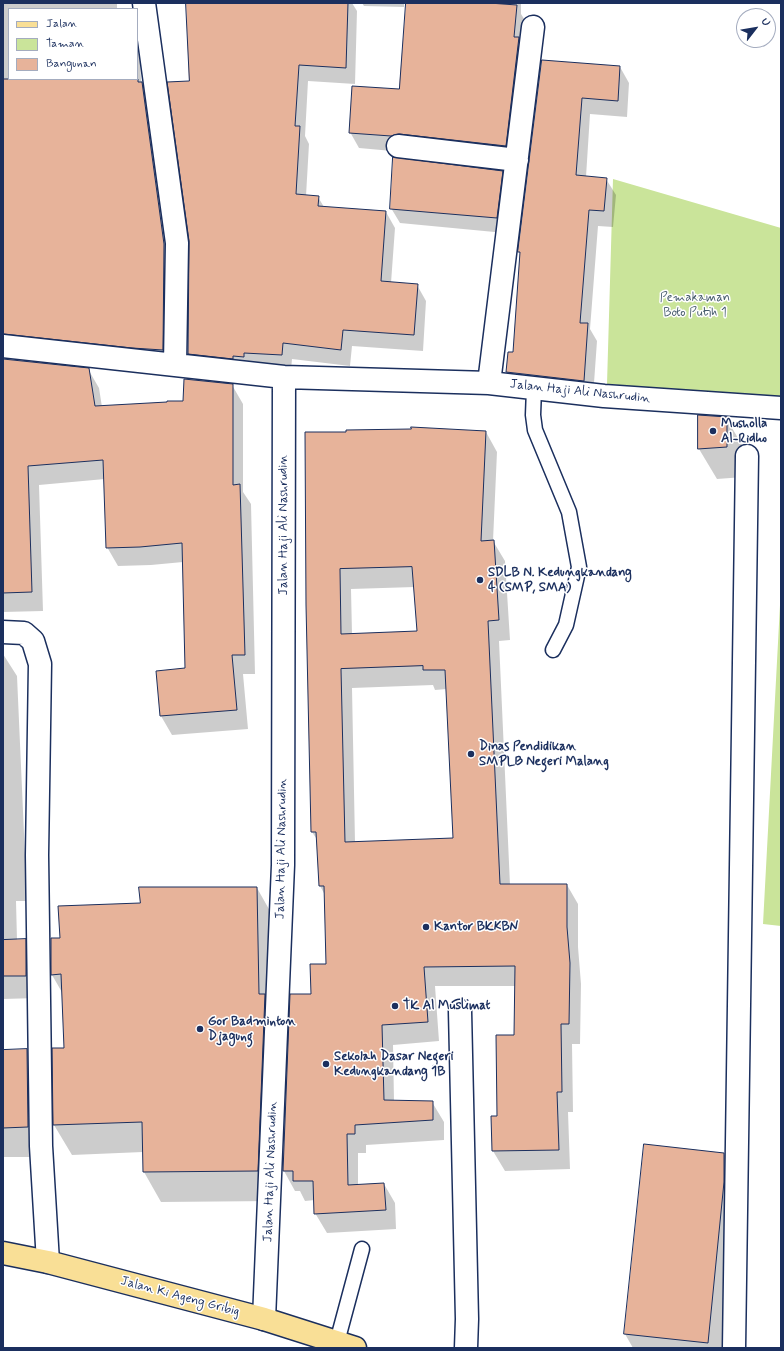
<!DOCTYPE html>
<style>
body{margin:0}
#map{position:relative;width:784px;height:1351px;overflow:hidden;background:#fff;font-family:Mynerve,sans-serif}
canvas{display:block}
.frame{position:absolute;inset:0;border:4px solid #1b2f5e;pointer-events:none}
.legend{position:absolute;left:8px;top:8px;width:130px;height:72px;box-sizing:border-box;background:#fff;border:1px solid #a4acbf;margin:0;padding:5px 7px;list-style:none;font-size:12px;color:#1b2f5e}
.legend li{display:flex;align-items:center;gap:8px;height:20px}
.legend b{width:20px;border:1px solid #a4acbf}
.north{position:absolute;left:736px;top:8px;width:40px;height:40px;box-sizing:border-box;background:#fff;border:1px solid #a4acbf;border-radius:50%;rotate:59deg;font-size:11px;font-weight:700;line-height:16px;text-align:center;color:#1b2f5e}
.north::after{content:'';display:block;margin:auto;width:14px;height:18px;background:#1b2f5e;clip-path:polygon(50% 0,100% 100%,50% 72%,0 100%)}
</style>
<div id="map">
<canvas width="784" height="1351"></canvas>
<div class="frame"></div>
<ul class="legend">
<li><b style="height:5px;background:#f9df96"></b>Jalan</li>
<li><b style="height:11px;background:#cae49a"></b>Taman</li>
<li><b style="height:11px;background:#e7b39a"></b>Bangunan</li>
</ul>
<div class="north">U</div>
</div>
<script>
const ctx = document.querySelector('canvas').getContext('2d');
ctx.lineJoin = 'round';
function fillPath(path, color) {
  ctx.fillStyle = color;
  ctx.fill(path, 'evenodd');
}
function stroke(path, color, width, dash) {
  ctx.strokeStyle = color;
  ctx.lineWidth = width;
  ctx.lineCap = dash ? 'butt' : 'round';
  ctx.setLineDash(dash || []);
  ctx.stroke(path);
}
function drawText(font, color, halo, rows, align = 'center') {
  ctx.font = font + ' Mynerve,sans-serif';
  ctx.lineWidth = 3;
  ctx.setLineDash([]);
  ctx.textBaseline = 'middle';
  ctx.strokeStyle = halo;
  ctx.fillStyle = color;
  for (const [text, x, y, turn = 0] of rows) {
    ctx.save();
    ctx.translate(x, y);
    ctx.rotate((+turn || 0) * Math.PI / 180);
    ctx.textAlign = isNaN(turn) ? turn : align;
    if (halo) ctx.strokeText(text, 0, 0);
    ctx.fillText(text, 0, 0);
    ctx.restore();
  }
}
fillPath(new Path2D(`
 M 613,179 L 781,228 L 781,399 L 607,384 Z
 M 780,605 L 781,605 L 781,926 L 763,924 Z`), '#cae49a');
fillPath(new Path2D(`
 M 3,3 L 117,3 L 117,9 L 9,9 L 9,79 L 137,79 L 137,39 L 139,43 L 141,80 L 147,90 L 173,260 L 171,364 L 3,353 Z
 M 187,3 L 352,3 L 357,11 L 355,84 L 308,81 L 305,136 L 309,144 L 306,196 L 318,197 L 324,207 L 386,212 L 395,228 L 391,283 L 417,285 L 426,301 L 423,351 L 352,346 L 350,366 L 292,359 L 291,370 L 198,370 L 189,354 L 190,82 Z
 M 362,3 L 404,3 L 404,7 L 364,6 Z
 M 407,3 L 521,3 L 521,14 L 526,22 L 514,162 L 359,148 L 350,132 L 400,90 Z
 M 542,61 L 620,67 L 629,83 L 627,117 L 590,114 L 586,177 L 606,179 L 616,195 L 613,227 L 598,226 L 590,329 L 597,341 L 593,397 L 517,388 L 507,372 L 514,354 L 521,255 L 519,252 Z
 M 502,172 L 511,187 L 505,233 L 400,223 L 391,208 Z
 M 3,360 L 88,369 L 99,388 L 102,407 L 184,402 L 232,385 L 243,404 L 243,492 L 251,504 L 255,674 L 243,674 L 248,729 L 172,735 L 161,716 L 157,672 L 186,669 L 183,562 L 151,565 L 118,566 L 107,547 L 105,479 L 39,485 L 43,611 L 3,612 Z
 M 726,418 L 744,448 L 744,477 L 717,479 L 699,449 Z
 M 486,432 L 497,452 L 493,541 L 505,561 L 510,640 L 499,641 L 510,885 L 567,885 L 578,904 L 578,947 L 581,984 L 580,1044 L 572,1044 L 573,1112 L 568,1112 L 570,1169 L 505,1171 L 493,1151 L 498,1117 L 515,1036 L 515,986 L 435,986 L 439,1041 L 393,1045 L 394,1101 L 432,1102 L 444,1122 L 444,1140 L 366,1145 L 366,1153 L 358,1153 L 358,1185 L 384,1184 L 395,1203 L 396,1229 L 327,1233 L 315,1213 L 315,1200 L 305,1201 L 300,1191 L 295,1191 L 284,1171 L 291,995 L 312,995 L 327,965 L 325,895 L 320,886 L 318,841 L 312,832 L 306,433 ZM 415,587 L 418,632 L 352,634 L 351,589 ZM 433,685 L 435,690 L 447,689 L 454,839 L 355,842 L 352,688 Z
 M 3,654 L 17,676 L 27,901 L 16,901 L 17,940 L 25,940 L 38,963 L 38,998 L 3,999 Z
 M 257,888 L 274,918 L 274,1201 L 161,1202 L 144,1172 L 143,1152 L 72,1155 L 54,1125 L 53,1049 L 66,1049 L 63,994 L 52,975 L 61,939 L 141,904 Z
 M 3,1050 L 27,1050 L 40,1072 L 37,1157 L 3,1157 Z
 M 724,1154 L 741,1184 L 727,1348 L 633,1348 L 625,1334 Z`), '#0003');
const building = new Path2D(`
 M 186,3 L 348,3 L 346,68 L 299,65 L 295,126 L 300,126 L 296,194 L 319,196 L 318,206 L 386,211 L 381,281 L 418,284 L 414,335 L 343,330 L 341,350 L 283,343 L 282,355 L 244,353 L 244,357 L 233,356 L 233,359 L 188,354 L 189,241 L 167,82 L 189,81 Z
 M 406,3 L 489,3 L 517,5 L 514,37 L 519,37 L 506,146 L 399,134 L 391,136 L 349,133 L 352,86 L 399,89 Z
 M 542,60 L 620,66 L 618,101 L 582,98 L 576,175 L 607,178 L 604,211 L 589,210 L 580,323 L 588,323 L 584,381 L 506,372 L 508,352 L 513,352 L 520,252 L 518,252 Z
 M 3,79 L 138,79 L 138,82 L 142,82 L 164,244 L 163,350 L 132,348 L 3,334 Z
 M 393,157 L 503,171 L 497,218 L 390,209 Z
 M 3,359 L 89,368 L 95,406 L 167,402 L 167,401 L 183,401 L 184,379 L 233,384 L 233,485 L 240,484 L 245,655 L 232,655 L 237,710 L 160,716 L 156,671 L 185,668 L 182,543 L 140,547 L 106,548 L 103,460 L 28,466 L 32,592 L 3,593 Z
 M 698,415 L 727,417 L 727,447 L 698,449 Z
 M 411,427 L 486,431 L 481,541 L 494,540 L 499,620 L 488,621 L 500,884 L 567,884 L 567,927 L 570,963 L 569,1024 L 561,1024 L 562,1092 L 557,1092 L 559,1150 L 492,1151 L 491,1116 L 497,1116 L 496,1035 L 514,1035 L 515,966 L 424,967 L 428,1022 L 382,1025 L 384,1100 L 433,1101 L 433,1120 L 355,1125 L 355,1134 L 347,1134 L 348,1185 L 384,1183 L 386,1210 L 314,1214 L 313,1181 L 293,1181 L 293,1171 L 283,1171 L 290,994 L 311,994 L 310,964 L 326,964 L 324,886 L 319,886 L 316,832 L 311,832 L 306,605 L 305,432 L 346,432 L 346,430 L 411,429 ZM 412,567 L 417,631 L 341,634 L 340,569 ZM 423,666 L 423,670 L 445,670 L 453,838 L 345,842 L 341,669 Z
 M 139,887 L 257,887 L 259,994 L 265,994 L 258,1171 L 143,1172 L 142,1122 L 53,1125 L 52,1048 L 64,1048 L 61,974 L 51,975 L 51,938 L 60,938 L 58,906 L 140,903 Z
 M 26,939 L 26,976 L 3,976 L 3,940 Z
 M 27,1049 L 28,1127 L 3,1128 L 3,1050 Z
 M 644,1144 L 724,1153 L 724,1182 L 708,1343 L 624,1334 Z`);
fillPath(building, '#e7b39a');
stroke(building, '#1b2f5e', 1);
const lane = new Path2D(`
 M 534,389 L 533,415 L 535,430 L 569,512 L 579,567 L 566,625 L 553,650
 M 337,1342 L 362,1249`);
const street = new Path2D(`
 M 144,3 L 177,243 L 175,365
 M 398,146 L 517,160
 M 3,346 L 284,377 L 489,383 L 604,396 L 781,408
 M 489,383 L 533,27
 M 3,632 L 24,633 L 33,641 L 40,664 L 37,855 L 41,1146 L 48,1262
 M 460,1011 L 467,1319 L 466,1348
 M 264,1319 L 283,865 L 284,377
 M 734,1348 L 747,456`);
const primary = new Path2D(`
 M 3,1253 L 48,1262 L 264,1319 L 355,1348`);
stroke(lane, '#1b2f5e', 17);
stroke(street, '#1b2f5e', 25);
stroke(primary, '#1b2f5e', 25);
stroke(lane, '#fff', 14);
stroke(street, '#fff', 22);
stroke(primary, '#f9df96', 22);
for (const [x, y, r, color] of [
 [713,431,4,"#1b2f5e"],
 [480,580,4,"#1b2f5e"],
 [471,754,4,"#1b2f5e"],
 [426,927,4,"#1b2f5e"],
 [395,1006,4,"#1b2f5e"],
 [200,1029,4,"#1b2f5e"],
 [326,1064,4,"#1b2f5e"]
]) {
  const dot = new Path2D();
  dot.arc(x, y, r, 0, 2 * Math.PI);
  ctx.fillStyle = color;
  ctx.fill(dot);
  stroke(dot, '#fff', 1.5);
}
drawText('13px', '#475c6d', '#fff', [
 ["Pemakaman",695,298],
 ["Boto Putih 1",695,313]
]);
drawText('13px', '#1b2f5e', '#fff', [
 ["Jalan Haji Ali Nashrudin",580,392,6],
 ["Jalan Haji Ali Nashrudin",284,525,-90],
 ["Jalan Haji Ali Nashrudin",282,849,-89],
 ["Jalan Haji Ali Nashrudin",271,1172,-88],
 ["Jalan Ki Ageng Gribig",180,1297,15]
]);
drawText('bold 13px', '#1b2f5e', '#fff', [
 ["Musholla",721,424],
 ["Al-Ridho",721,439],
 ["SDLB N. Kedungkandang",488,573],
 ["4 (SMP, SMA)",488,588],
 ["Dinas Pendidikan",479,747],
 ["SMPLB Negeri Malang",479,762],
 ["Kantor BKKBN",434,927],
 ["TK Al Muslimat",403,1006],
 ["Gor Badminton",208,1022],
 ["Djagung",208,1037],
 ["Sekolah Dasar Negeri",334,1057],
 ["Kedungkandang 1B",334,1072]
], 'left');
</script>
